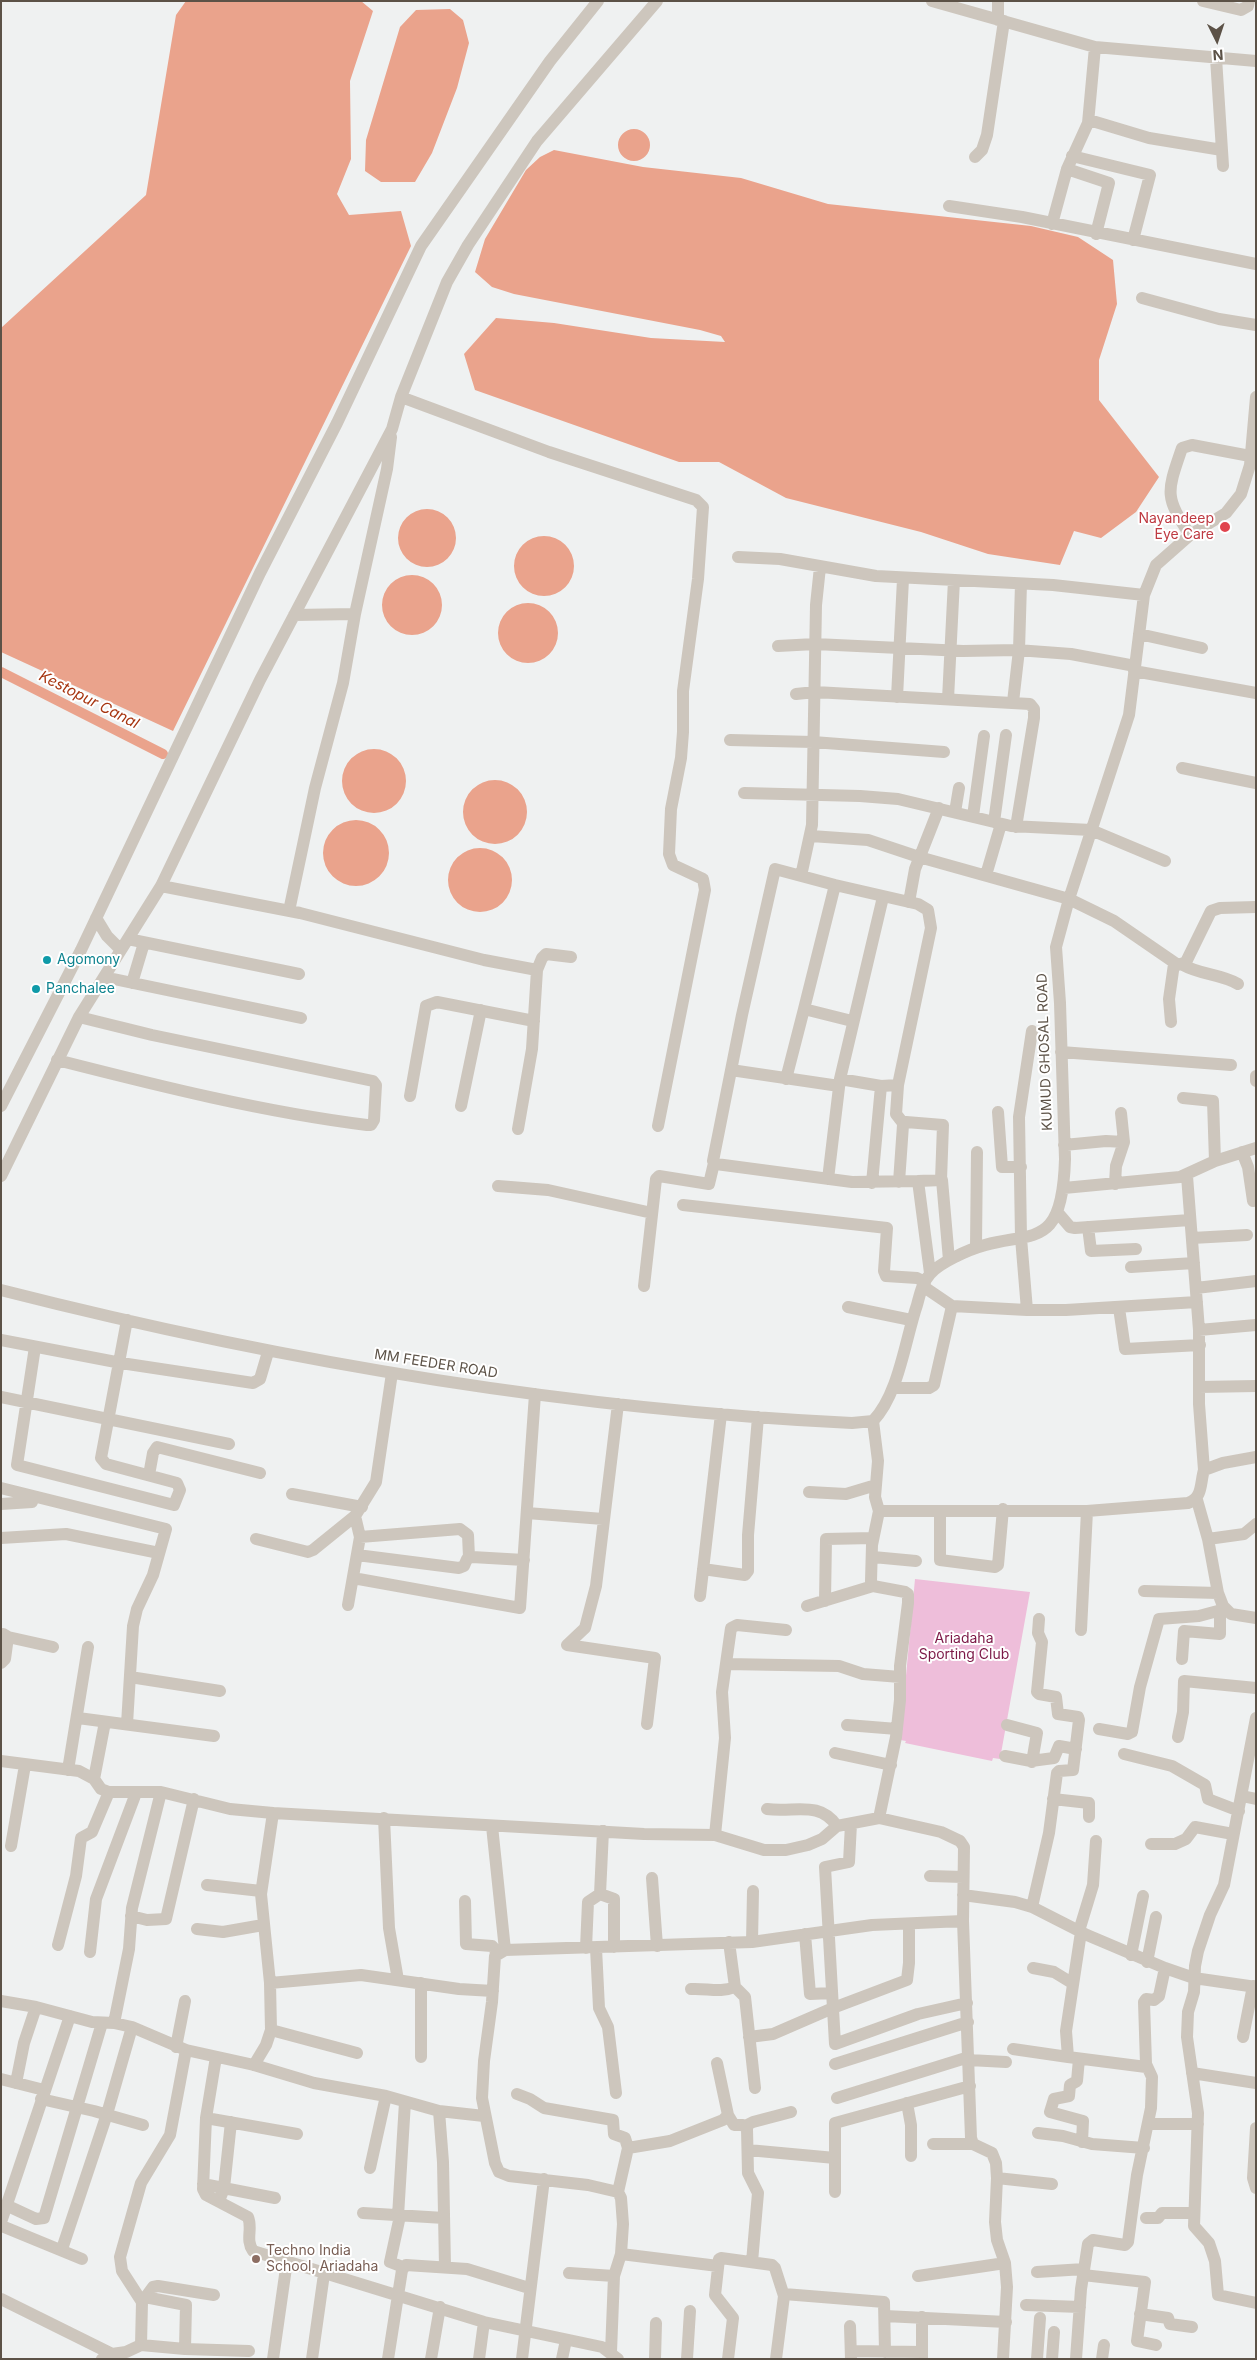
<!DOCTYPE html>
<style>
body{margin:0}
#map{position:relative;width:1257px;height:2360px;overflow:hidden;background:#eff1f1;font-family:Inter,sans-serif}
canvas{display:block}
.frame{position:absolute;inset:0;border:2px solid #5c5247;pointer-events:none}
.north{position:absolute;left:1192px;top:15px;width:50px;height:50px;-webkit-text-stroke:4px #fff;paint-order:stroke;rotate:176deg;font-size:14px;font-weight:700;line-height:20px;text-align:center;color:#5c5247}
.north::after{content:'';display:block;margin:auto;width:18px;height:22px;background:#5c5247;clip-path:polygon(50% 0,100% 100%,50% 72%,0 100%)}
</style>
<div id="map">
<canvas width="1257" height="2360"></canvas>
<div class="frame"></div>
<div class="north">N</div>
</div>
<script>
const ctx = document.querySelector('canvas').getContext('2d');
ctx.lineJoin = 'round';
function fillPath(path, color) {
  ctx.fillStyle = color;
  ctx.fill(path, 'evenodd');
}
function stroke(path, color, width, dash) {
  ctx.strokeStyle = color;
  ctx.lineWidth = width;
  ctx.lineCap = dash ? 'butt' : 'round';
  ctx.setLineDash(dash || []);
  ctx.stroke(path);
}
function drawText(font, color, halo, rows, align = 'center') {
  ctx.font = font + ' Inter,sans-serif';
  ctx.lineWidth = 4;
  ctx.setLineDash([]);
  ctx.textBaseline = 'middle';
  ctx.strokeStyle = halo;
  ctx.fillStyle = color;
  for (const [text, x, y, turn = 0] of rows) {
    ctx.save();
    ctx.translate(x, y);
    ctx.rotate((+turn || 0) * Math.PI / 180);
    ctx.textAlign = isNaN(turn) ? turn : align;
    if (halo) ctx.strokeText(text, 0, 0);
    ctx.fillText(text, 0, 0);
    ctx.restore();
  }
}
fillPath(new Path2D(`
 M 915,1579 L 1030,1592 L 1000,1759 L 993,1758 L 992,1761 L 905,1743 L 906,1741 L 900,1740 Z`), '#eebeda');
fillPath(new Path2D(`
 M 186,1 L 361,1 L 373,11 L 350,81 L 351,159 L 337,194 L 349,215 L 401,211 L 411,246 L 173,731 L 1,652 L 1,328 L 146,195 L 176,15 Z
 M 450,9 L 463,20 L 469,43 L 457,88 L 432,153 L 415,182 L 381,182 L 365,171 L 366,140 L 400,27 L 416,10 Z
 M618 145a16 16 0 1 1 32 0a16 16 0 1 1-32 0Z
 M 554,150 L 643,167 L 741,178 L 828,204 L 1031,226 L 1078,237 L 1113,260 L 1117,304 L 1099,360 L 1099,400 L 1159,477 L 1136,512 L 1101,538 L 1074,531 L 1060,565 L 988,554 L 921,532 L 786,498 L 719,462 L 679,462 L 475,390 L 464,354 L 496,318 L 554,323 L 651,338 L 725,342 L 721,336 L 700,330 L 514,294 L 492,287 L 475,272 L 485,239 L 526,170 L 540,157 Z
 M398 538a29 29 0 1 1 58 0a29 29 0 1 1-58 0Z
 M514 566a30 30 0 1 1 60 0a30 30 0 1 1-60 0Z
 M382 605a30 30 0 1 1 60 0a30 30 0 1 1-60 0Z
 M498 633a30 30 0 1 1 60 0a30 30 0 1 1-60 0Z
 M342 781a32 32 0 1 1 64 0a32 32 0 1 1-64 0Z
 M463 812a32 32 0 1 1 64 0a32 32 0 1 1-64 0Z
 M323 853a33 33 0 1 1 66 0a33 33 0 1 1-66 0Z
 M448 880a32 32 0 1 1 64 0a32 32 0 1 1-64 0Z`), '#eaa38c');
stroke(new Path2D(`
 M 1,672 L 163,754`), '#eaa38c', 10);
stroke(new Path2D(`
 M 932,1 L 1095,47 L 1256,61
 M 998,1 L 998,20
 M 1203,1 L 1241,10 L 1248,6 L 1249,1
 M 1216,58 L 1223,166
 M 1089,120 L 1149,138 L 1222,150
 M 1072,156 L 1150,175 L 1133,240
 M 975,157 L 982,150 L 987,135 L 1004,21
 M 1067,169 L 1109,183 L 1096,234
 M 949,206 L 1022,217 L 1256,264
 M 1052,224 L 1067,169 L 1088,123 L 1095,47
 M 1142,298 L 1219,319 L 1256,325
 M 401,397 L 549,452 L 696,500 L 703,507 L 698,579 L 683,691 L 683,732 L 681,758 L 671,809 L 669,854 L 673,865 L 703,879 L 705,890 L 658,1126
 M 1190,535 C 1164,496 1167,492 1182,448 L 1192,445 L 1250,456
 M 738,557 L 780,559 L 876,576 L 1053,585 L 1144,595
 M 294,615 L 355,614
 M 1139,634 L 1202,648
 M 778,646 L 815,644 L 963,651 L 1017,650 L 1071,654 L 1135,666
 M 1134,671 L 1256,693
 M 796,694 L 815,692 L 1030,704 L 1034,709 L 1034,718 L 1016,827
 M 897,697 L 903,579
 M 948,699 L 954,580
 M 1013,702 L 1019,650 L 1021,584
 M 730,740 L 813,742 L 944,752
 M 1182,768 L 1256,783
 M 744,793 L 860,796 L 898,799 L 1011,826 L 1091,830 L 1165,861
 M 955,812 L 959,788
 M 973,816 L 984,736
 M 994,822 L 1006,735
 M 811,836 L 868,840 L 919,857 L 1069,899 L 1114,921 L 1178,965 L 1186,962 L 1211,911 L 1220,908 L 1256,907
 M 986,875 L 1001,824
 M 801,876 L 812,825 L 816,605 L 820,567
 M 835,885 L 804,1009 L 852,1021
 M 161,886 L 300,913 L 484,960 L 537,970
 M 909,902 L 915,869 L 939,808
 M 289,911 L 315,788 L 343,683 L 355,614 L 387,469 L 391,437
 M 96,918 L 107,936 L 121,950
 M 128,939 L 299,974
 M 1183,965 C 1201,975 1221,974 1238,984
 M 104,977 L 301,1018
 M 132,983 L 144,943
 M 1171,1022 L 1169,999 L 1174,964
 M 1032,1031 L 1019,1117 L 1021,1238 L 1027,1310 L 1066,1310 L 1197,1302
 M 1061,1052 L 1231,1065
 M 57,1060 C 159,1086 263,1112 367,1125 L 371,1125 L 374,1120 L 376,1085 L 373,1081 L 152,1035 L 79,1017
 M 731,1070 L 839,1086
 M 1256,1076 L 1256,1081
 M 786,1079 L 804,1009
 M 840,1079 L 881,1086 L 872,1183
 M 898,1085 L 896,1114 L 903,1123
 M 881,1086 L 898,1085 L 931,928 L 928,910 L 918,904 L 835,885 L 775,869 L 742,1015 L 713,1161 L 716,1164 L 852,1182 L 918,1181 L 930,1273
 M 410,1096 L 426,1006 L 437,1002 L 534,1021
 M 1183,1098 L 1213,1101 L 1215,1161
 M 1,1106 L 81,950 L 260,573 L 337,423 L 421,246 L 550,61 L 598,1
 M 461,1106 L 481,1010
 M 998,1112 L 1002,1167 L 1021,1167
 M 518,1129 L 532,1049 L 537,970 L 542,958 L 546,954 L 571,957
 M 1064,1145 L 1106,1141 L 1124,1142
 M 1242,1152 L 1248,1167 L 1253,1201
 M 1,1176 L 79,1017 L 161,886 L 260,680 L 392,429 L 401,397 L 447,282 L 468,245 L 537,141 L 657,1
 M 1187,1176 L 1199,1330 L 1199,1404 L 1204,1470
 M 828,1179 L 840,1079 L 883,897
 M 918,1181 L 942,1180 L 949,1260
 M 899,1182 L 903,1125 L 906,1122 L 943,1125 L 941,1180
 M 1115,1184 L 1116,1166 L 1124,1142 L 1121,1113
 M 498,1186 L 548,1190 L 652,1213
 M 1064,1188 L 1180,1177 L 1215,1161 L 1256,1148
 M 683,1205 L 887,1228 L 884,1271 L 886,1276 L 917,1278 L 925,1282 L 924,1287 L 952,1306
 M 1058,1213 L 1070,1227 L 1075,1228 L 1190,1220
 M 1088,1227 L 1091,1251 L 1136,1249
 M 1192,1238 L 1247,1235
 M 976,1246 L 977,1152
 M 1131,1267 L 1194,1263
 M 644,1286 L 656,1179 L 659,1176 L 709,1184 L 714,1163
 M 1196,1288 L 1256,1281
 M 1,1290 C 280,1361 564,1409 852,1423 L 873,1421
 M 848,1307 L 911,1320
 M 1119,1308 L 1125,1349 L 1200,1345
 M 1199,1330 L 1256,1325
 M 1,1340 L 121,1363 L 253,1383 L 260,1379 L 268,1352
 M 35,1347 L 17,1465 L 174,1505 L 180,1490 L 177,1483 L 106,1464 L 101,1458 L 127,1320
 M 1199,1387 L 1256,1386
 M 893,1388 L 929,1388 L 934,1385 L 952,1306 L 1027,1310
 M 1,1397 L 229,1444
 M 873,1421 C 899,1394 905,1340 917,1305 C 920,1294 922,1283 930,1274 C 936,1267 947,1261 955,1257 C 1022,1221 1062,1266 1065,1159 L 1060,1003 L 1056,947 L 1069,899 L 1129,715 L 1144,595 L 1156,565 L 1190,535 L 1226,513 L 1241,494 L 1250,465 L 1256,397
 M 873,1421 L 878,1461 L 875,1497 L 879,1511 L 1087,1511 L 1188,1503 C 1203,1498 1200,1483 1204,1470 L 1223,1463 L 1256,1457
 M 149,1475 L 153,1453 L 157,1447 L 260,1473
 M 1,1488 L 166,1529 L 153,1575 L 137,1609 L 133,1626 L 127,1724
 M 809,1492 L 846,1494 L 876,1485
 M 292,1494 L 362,1507
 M 1197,1500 L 1208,1539 L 1218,1593 L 1223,1606 L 1231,1614 L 1256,1618
 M 1,1504 L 32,1502
 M 940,1511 L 940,1560 L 995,1567 L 998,1565 L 1003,1509
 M 527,1513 L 603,1519
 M 360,1537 L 460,1529 L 468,1535 L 469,1557
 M 1,1538 L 66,1534 L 159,1553
 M 256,1539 L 308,1552 L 313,1550 L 355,1516 L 376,1482 L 392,1373
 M 1208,1539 L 1244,1534 L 1256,1524
 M 357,1555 L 459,1568 L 464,1566 L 467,1559 L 472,1557 L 524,1560
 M 873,1557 L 916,1561
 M 703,1569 L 745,1575 L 748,1571 L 748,1535 L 758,1417
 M 353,1578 L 520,1608 L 535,1394
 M 1144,1591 L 1218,1593
 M 700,1596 L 721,1414
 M 825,1601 L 826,1539 L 873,1538
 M 348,1605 L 360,1537 L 355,1516
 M 807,1606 L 873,1586
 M 1081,1630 L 1087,1511
 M 8,1637 L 53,1647
 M 567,1645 L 585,1628 L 596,1586 L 618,1404
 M 567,1645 L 655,1658 L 647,1724
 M 1182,1659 L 1184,1631 L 1220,1634 L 1220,1610
 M 1,1663 L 5,1659 L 8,1637 L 3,1634
 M 726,1664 L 839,1666 L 863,1674 L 900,1677
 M 130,1677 L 220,1691
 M 78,1718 L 214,1736
 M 1256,1718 L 1224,1885 L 1210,1915 L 1198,1951 L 1195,1966 L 1194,1992 L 1188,2012 L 1187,2037 L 1198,2113 L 1194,2226 L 1209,2243 L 1215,2261 L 1218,2295 L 1256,2303
 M 847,1725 L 897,1729
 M 1007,1725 L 1037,1733 L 1032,1762
 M 1099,1729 L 1128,1734 L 1132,1732 L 1140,1687 L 1159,1619 L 1199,1616 L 1225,1609
 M 1178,1737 L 1183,1712 L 1184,1681 L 1256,1688
 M 835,1753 L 891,1765
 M 1124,1754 L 1172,1766 L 1205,1785 L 1208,1799 L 1239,1811
 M 1005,1756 L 1031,1761 L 1054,1758 L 1059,1746 L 1076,1749
 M 1,1761 L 79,1771 L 94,1779 L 101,1789 L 109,1792 L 161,1792 L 230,1809 L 273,1813 L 644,1834 L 715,1835 L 764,1850 L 786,1850 L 808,1845 L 822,1839 L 837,1826 L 879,1818 L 941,1832 L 960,1841 L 964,1847 L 963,1921 L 971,2138 L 973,2144 L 992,2153 L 996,2163 L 997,2178 L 995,2222 L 997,2240 L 1005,2263 L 1007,2287 L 1003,2359
 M 68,1770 L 88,1647
 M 94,1779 L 105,1722
 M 1242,1796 L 1256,1799
 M 1053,1799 L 1089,1803 L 1089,1817
 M 767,1809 C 794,1813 819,1800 837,1826
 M 384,1818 L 389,1928 L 398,1980
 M 879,1818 L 896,1737 L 900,1700 L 900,1666 L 908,1603 L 908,1594 L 905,1592 L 873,1586 L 871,1581 L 872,1545 L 879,1511
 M 851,1824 L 849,1862 L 825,1867 L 835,2044 L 918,2014 L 967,2003
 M 492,1826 L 505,1950
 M 715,1835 L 725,1738 L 722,1692 L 731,1628 L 737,1625 L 786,1630
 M 1151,1844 L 1175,1844 L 1186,1839 L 1195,1827 L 1233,1834
 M 11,1846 L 25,1765
 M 930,1876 L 963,1877
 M 652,1878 L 657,1946
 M 207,1885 L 261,1891
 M 600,1894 L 614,1899 L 614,1947
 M 963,1895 L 1015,1902 L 1032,1907 L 1087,1935 L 1165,1968 L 1194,1978 L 1256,1987
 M 465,1901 L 466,1944 L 492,1946 L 498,1953
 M 1032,1907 L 1049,1833 L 1057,1773 L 1059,1771 L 1073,1770 L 1079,1720 L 1078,1717 L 1058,1714 L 1056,1697 L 1039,1694 L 1037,1692 L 1042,1642 L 1038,1633 L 1039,1619
 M 131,1916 L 147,1920 L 166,1919 L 194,1799
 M 197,1929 L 223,1932 L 263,1925
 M 1079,1931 L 1093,1885 L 1096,1841
 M 1081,1932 L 1066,2031 L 1068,2057 L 1146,2067
 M 805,1934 L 810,1994 L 832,1993
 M 729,1942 L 735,1987 L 745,1997 L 755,2088
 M 752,1942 L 753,1891
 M 58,1945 L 76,1876 L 81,1838 L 92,1832 L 109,1792
 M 586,1948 L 588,1902 L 600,1894 L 603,1831
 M 596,1948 L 599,2008 L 608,2027 L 616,2093
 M 90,1952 L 96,1899 L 136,1793
 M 1131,1955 L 1143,1896
 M 1147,1962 L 1156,1917
 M 1033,1968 L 1054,1972 L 1072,1983
 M 270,1983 L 361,1975 L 459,1989 L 493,1991
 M 421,1983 L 421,2057
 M 691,1989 C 707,1988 720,1993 735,1987
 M 1,2001 L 36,2007 L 92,2022 L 114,2023 L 132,2027 L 186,2050 L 254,2065 L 314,2083 L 386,2096 L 439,2111 L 484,2116
 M 114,2023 L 129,1949 L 132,1908 L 161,1792
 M 271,2030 L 357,2053
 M 749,2037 L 773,2034 L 833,2008 L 907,1980 L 909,1963 L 909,1924
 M 1243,2037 L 1253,1986
 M 176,2047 L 185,2001
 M 1013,2049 L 1068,2057
 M 186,2050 L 170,2135 L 141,2183 L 120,2257 L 122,2271 L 142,2302 L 141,2345 L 185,2349 L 249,2351
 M 216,2057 L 206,2118 L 203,2189 L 206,2195 L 248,2217 C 253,2229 245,2239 253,2251 L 484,2322 L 602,2347 L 618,2359
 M 1079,2059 L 1077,2081 L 1070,2085 L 1069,2096 L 1054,2099 L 1050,2112 L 1083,2121 L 1082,2142
 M 969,2060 L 1006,2062
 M 835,2064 L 968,2022
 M 254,2065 L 266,2045 L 271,2030 L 270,1983 L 261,1894 L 273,1813
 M 1192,2073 L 1256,2083
 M 1,2079 L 44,2090
 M 16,2083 L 24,2043 L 36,2007
 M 517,2094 L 530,2099 L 544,2108 L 613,2120 L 614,2134 L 625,2138 L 628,2148
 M 837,2098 L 969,2057
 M 41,2099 L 94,2111 L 143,2125
 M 907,2103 L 911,2125 L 911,2156
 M 439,2111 L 443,2162 L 445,2267
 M 728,2115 L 734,2125 L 743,2125 L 747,2129 L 748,2173 L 758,2193 L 752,2262
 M 206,2118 L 297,2134
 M 1149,2124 L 1198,2124
 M 745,2126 L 753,2122 L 791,2112
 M 1256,2128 L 1253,2178 L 1256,2188
 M 1038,2133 L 1063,2136 L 1092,2144 L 1144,2148
 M 933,2144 L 973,2144
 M 748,2150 L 835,2158
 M 370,2168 L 386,2096
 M 997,2178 L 1052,2184
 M 203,2184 L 275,2198
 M 618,2192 L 628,2148 L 670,2141 L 723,2120 L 728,2115 L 717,2063
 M 835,2192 L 835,2123 L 970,2086
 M 219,2201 L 224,2188 L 231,2122
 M 8,2206 L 36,2219 L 44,2218 L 102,2023
 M 363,2213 L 444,2218
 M 398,2216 L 405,2102
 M 400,2216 L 390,2262 L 403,2267
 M 1146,2218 L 1158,2218 L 1162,2213 L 1193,2213
 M 2,2219 L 70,2016
 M 2,2226 L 82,2259
 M 62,2249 L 107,2114 L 132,2027
 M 621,2254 L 718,2266
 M 1037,2272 L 1084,2269
 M 569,2273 L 614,2276
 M 1083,2275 L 1145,2282 L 1137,2341 L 1156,2345
 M 918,2276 L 1005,2263
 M 784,2294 L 884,2302 L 885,2352
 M 145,2297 L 186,2305 L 185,2349
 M 1,2299 L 112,2354 L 102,2359
 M 142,2302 L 153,2287 L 158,2286 L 214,2295
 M 1026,2305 L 1080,2307
 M 1140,2314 L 1168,2318 L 1170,2324 L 1192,2327
 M 885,2316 L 1006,2322
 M 922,2317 L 922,2359
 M 850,2326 L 851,2359
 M 851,2351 L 922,2352
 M 611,2352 L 614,2276 L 621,2254 L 623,2224 L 621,2198 L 618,2192 L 588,2185 L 509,2176 L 499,2172 L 495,2163 L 482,2098 L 484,2061 L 492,2002 L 495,1956 L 505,1950 L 752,1942 L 872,1925 L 963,1921
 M 112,2354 L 126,2352 L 141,2345
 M 273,2359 L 287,2261
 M 312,2359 L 324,2274
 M 388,2359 L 402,2270 L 406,2265 L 467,2269 L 529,2288
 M 431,2359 L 440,2307
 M 479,2359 L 484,2322
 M 522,2359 L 544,2179
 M 562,2359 L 566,2340
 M 655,2359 L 656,2323
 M 687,2359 L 690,2311
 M 728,2359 L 733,2318 L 715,2295 L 719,2259 L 721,2258 L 772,2265 L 775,2268 L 784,2296 L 776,2359
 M 1037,2359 L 1040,2318
 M 1052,2359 L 1054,2332
 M 1076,2359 L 1081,2289 L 1088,2244 L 1093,2240 L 1125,2245 L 1128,2242 L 1137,2175 L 1151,2108 L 1152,2077 L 1146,2064 L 1144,2002 L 1146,1999 L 1154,2000 L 1159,1996 L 1165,1968
 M 1102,2359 L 1104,2345`), '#cdc6bd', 12);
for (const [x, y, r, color] of [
 [1225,527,6,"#e0444e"],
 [47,960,5,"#0f9aa8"],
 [36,989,5,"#0f9aa8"],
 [256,2259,5,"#8d6e63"]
]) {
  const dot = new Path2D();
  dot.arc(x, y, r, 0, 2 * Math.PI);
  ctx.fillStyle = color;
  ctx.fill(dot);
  stroke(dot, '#fff', 2);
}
drawText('14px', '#be3a42', '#fff', [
 ["Nayandeep",1214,519],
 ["Eye Care",1214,535]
], 'right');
drawText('14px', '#0d838f', '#fff', [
 ["Agomony",57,960],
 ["Panchalee",46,989]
], 'left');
drawText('14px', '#5c5247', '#fff', [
 ["KUMUD GHOSAL ROAD",1045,1052,-92],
 ["MM FEEDER ROAD",436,1364,9]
]);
drawText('14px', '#7c1947', '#fff', [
 ["Ariadaha",964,1639],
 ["Sporting Club",964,1655]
]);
drawText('14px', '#785e54', '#fff', [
 ["Techno India",266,2251],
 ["School, Ariadaha",266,2267]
], 'left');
drawText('italic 15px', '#a63510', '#fff', [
 ["Kestopur Canal",89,700,27]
]);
</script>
